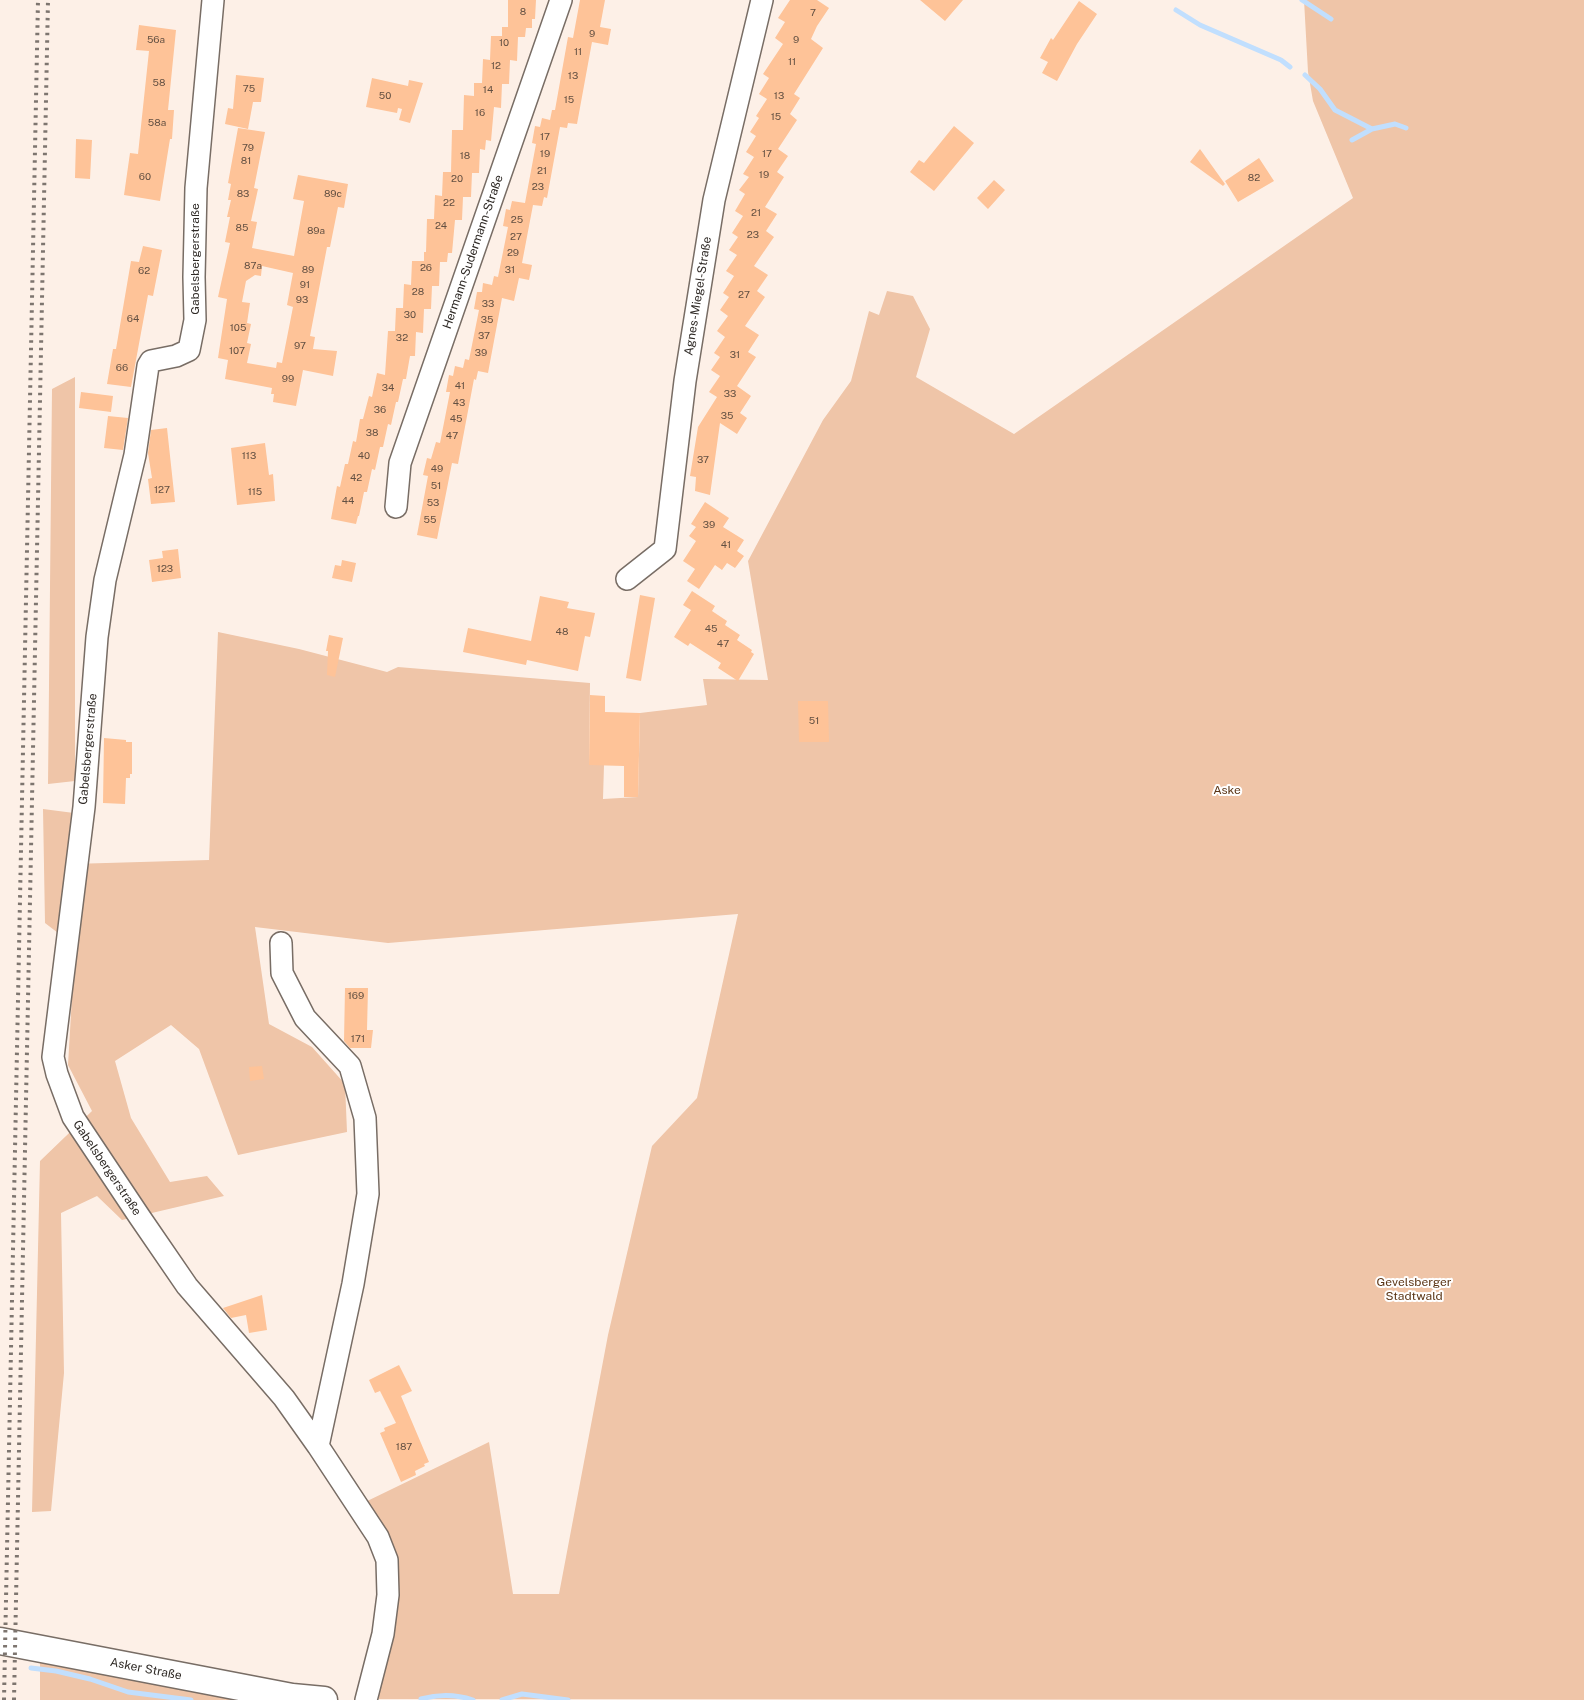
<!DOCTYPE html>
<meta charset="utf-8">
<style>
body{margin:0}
canvas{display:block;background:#fdf0e7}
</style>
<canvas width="1584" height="1700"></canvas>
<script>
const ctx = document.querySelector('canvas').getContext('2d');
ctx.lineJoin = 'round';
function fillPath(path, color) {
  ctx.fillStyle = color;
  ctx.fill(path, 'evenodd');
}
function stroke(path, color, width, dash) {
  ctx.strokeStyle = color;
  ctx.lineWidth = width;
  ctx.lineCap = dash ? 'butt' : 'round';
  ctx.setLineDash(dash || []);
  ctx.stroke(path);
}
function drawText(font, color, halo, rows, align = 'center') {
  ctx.font = font + ' "Public Sans",sans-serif';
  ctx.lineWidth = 4;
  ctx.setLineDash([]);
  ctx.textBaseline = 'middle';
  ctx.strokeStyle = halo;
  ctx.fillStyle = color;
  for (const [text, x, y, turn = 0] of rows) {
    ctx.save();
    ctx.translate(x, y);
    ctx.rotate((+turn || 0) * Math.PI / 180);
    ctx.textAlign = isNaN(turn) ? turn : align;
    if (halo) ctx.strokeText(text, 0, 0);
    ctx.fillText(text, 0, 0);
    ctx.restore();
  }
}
fillPath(new Path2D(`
 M 1304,0 L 1584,0 L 1584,1700 L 379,1699 L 378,1689 L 394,1594 L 359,1505 L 489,1442 L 513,1594 L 559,1594 L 608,1335 L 652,1146 L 697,1098 L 738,914 L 388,943 L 255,927 L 269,1024 L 312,1047 L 345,1084 L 347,1132 L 238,1155 L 199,1049 L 171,1025 L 115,1061 L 131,1118 L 170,1182 L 207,1176 L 224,1196 L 122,1220 L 97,1196 L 61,1213 L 64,1373 L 51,1511 L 32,1512 L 40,1161 L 92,1111 L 68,1065 L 75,946 L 45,923 L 43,809 L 74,813 L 72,864 L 209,860 L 218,632 L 299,649 L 387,672 L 398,667 L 590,683 L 589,764 L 604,765 L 603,799 L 638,797 L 640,713 L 707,705 L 703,679 L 768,680 L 748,561 L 823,420 L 851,381 L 869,311 L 879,315 L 887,291 L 913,296 L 930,329 L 916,377 L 1014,434 L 1353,198 L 1313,101 L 1308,72 Z
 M 75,377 L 75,781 L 48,784 L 52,389 Z
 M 40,1649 L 324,1700 L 40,1700 Z`), '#efc5a8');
stroke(new Path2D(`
 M 1302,0 L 1331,19
 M 1176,10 L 1200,25 L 1281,60 L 1290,67
 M 1305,75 L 1320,89 L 1335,110 L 1372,129 L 1395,124 L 1406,128
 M 1352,140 L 1372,129
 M 31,1668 L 56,1671 L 90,1679 L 128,1692 L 191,1700
 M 421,1699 C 439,1694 455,1694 473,1700
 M 502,1700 L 522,1694 L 568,1700`), '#c1dffe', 5);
fillPath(new Path2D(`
 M 508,0 L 536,0 L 535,19 L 532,19 L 532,28 L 526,28 L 525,37 L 518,37 L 517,61 L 510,60 L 509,84 L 502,84 L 501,108 L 494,107 L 491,141 L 486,140 L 485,150 L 480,149 L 479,173 L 472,173 L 471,197 L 463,197 L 462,220 L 455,220 L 452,253 L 448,253 L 447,262 L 440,262 L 439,286 L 432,286 L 431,309 L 424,309 L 423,333 L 416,332 L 415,356 L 410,356 L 406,379 L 403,379 L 398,402 L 396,402 L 391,425 L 388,424 L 383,447 L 380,447 L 375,470 L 372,469 L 367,492 L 364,492 L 359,516 L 358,516 L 356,524 L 331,519 L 337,486 L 340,487 L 345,464 L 348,464 L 353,441 L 356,442 L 360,419 L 363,419 L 369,396 L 372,397 L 377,373 L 385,375 L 388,331 L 395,331 L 396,308 L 403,308 L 404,284 L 411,285 L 412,261 L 424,261 L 424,252 L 426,252 L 427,219 L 434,219 L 435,195 L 442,196 L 443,172 L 451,172 L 452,130 L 463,130 L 464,95 L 474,96 L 474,83 L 482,83 L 483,59 L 490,60 L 491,36 L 502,36 L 502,27 L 508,27 Z
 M 580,0 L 605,0 L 600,27 L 611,29 L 608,45 L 592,42 L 577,124 L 568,123 L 567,128 L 560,127 L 547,198 L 544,197 L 542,206 L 533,205 L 522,263 L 532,265 L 529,280 L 519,278 L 514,301 L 502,298 L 488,373 L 478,371 L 476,380 L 474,379 L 458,464 L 452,463 L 437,539 L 417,535 L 428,476 L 423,475 L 427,458 L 431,459 L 436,442 L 440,443 L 450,392 L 446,392 L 449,375 L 453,376 L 455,366 L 463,368 L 465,359 L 469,360 L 479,310 L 474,309 L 477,292 L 482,292 L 483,283 L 492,285 L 494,276 L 498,277 L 508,227 L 503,226 L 506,209 L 510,210 L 512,201 L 525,203 L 536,144 L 532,143 L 535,126 L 540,127 L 542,118 L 550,120 L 552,110 L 555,110 L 568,37 L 573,38 Z
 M 790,0 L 817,0 L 829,8 L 817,26 L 811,39 L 823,48 L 794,94 L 800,98 L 790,114 L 797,120 L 778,149 L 788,156 L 777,172 L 784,177 L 765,207 L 777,214 L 766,231 L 774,237 L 754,266 L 768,275 L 757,291 L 765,297 L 745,326 L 759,335 L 748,352 L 756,357 L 737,386 L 751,396 L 740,413 L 747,418 L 737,434 L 720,423 L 710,495 L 695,491 L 696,477 L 690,476 L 698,427 L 717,397 L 709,392 L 720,376 L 711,370 L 720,357 L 714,353 L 725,337 L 717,331 L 728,316 L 720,310 L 729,297 L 723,293 L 734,276 L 726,271 L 737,255 L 729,250 L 738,237 L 732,233 L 743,216 L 735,211 L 745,194 L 739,190 L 749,177 L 743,174 L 754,157 L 746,152 L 756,136 L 750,132 L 759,118 L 756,116 L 767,99 L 759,94 L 769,78 L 763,74 L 783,44 L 775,38 L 785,22 L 778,18 Z
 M 920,0 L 963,0 L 945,21 Z
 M 1079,1 L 1097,14 L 1077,44 L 1057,81 L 1042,73 L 1048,62 L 1040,58 L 1051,38 L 1053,40 Z
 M 139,25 L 176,30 L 168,110 L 174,110 L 172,139 L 170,139 L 160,201 L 124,195 L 130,153 L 138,154 L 149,51 L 136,50 Z
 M 236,75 L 264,78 L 261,102 L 253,102 L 248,129 L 225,124 L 228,108 L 233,109 Z
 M 372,78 L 408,86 L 409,80 L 423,83 L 410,123 L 399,120 L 402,109 L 398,108 L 397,113 L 366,107 Z
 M 954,126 L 974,143 L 934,191 L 910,172 L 919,160 L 924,163 Z
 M 238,128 L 265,132 L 254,188 L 258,189 L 251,221 L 257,222 L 252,248 L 294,256 L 304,201 L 293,199 L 298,175 L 348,184 L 344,208 L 338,207 L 330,247 L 327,247 L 310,336 L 315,337 L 313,349 L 337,351 L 333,376 L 303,370 L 296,406 L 273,402 L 274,394 L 271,394 L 272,388 L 225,379 L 228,360 L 218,358 L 227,299 L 218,297 L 230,243 L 225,242 L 230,217 L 227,217 L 231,200 L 228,200 L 231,184 L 228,183 ZM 262,266 L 293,273 L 287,305 L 293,307 L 282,363 L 277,362 L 276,368 L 247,363 L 251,344 L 247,343 L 251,324 L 247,323 L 250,303 L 242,302 L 246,281 L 255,275 L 261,276 Z
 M 76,139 L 92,140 L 90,179 L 75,178 Z
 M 1200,149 L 1225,184 L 1223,186 L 1190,162 Z
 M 1259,158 L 1274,181 L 1238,202 L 1225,181 Z
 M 994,180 L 1005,190 L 988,209 L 977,198 Z
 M 143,246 L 162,250 L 153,296 L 148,295 L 131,387 L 107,384 L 113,349 L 116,349 L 131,261 L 139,262 Z
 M 81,392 L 113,396 L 111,412 L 79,408 Z
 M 108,416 L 128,418 L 123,450 L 104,448 Z
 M 167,428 L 175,502 L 151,504 L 148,479 L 152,478 L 148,453 L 151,430 Z
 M 265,443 L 269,475 L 273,474 L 275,501 L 237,505 L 231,448 Z
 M 705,502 L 729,518 L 723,527 L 744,540 L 737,551 L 744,556 L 735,568 L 727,563 L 722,570 L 715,565 L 699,589 L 687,581 L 695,569 L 683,561 L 696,541 L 689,536 L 696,527 L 691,524 Z
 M 178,549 L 181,578 L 152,582 L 149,560 L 163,558 L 162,551 Z
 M 342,560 L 356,563 L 352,582 L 332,578 L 335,565 L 341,566 Z
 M 692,591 L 715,606 L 712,611 L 727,621 L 725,625 L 740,635 L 737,640 L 752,650 L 751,652 L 754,654 L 738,681 L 718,668 L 721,663 L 690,643 L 688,646 L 674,637 L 691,610 L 683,605 Z
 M 640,595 L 655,598 L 641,681 L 626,678 Z
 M 540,596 L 569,602 L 567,608 L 595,613 L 590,637 L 585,636 L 578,671 L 527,660 L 526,665 L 463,652 L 468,628 L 531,641 Z
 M 329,635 L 343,638 L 335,677 L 327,675 L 328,651 L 326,651 Z
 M 590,695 L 605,696 L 605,712 L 640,713 L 638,797 L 624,797 L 624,766 L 589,765 Z
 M 798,701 L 828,701 L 829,742 L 799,742 Z
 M 104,738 L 126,740 L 126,742 L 132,742 L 132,774 L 130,774 L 130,778 L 126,778 L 125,804 L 103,803 Z
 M 345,988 L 368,988 L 367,1030 L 373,1030 L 371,1048 L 350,1048 L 344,1041 Z
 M 262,1066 L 264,1079 L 250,1081 L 249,1067 Z
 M 262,1295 L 267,1330 L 249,1333 L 246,1315 L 231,1318 L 223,1308 Z
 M 399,1365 L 412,1391 L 401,1396 L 429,1462 L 424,1464 L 425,1466 L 415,1471 L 416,1475 L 401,1482 L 380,1433 L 385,1431 L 384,1428 L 396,1423 L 380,1391 L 375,1393 L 369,1380 Z`), '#fec398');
const minor = new Path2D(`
 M 213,0 L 196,188 L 194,277 L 195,320 L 189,350 L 176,356 L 151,361 L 148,366 L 135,455 L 105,580 L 97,637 L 84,807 L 53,1057 L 57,1074 L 73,1117 L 139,1216 L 187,1286 L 284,1398 L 318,1446 L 378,1537 L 387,1560 L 388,1595 L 383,1634 L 366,1700
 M 396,507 L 400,463 L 561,0
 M 627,579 L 665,549 L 685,381 L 714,200 L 762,0
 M 281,943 L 282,973 L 305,1018 L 350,1066 L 365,1118 L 368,1194 L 353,1284 L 318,1446`);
const tertiary = new Path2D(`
 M 0,1641 L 292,1697 L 324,1700`);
stroke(minor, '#786d65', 24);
stroke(tertiary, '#786d65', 29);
stroke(minor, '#fff', 21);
stroke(tertiary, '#fff', 26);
stroke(new Path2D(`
 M 4,1700 L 38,0
 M 14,1700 L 48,0`), '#7d756f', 4, [2.5, 5]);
drawText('10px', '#635042', null, [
 ["8",523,12],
 ["7",813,13],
 ["9",592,34],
 ["56a",156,40],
 ["9",796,40],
 ["10",504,43],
 ["11",578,52],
 ["11",792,62],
 ["12",496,66],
 ["13",573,76],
 ["58",159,83],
 ["75",249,89],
 ["14",488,90],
 ["50",385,96],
 ["13",779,96],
 ["15",569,100],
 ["16",480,113],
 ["15",776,117],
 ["58a",157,123],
 ["17",545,137],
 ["79",248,148],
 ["19",545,154],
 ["17",767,154],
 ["18",465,156],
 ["81",246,161],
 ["21",542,171],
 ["19",764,175],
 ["60",145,177],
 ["82",1254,178],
 ["20",457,179],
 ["23",538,187],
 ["83",243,194],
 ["89c",333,194],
 ["22",449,203],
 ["21",756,213],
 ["25",517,220],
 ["24",441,226],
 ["85",242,228],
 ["89a",316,231],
 ["23",753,235],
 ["27",516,237],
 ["29",513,253],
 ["87a",253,266],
 ["26",426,268],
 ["89",308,270],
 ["31",510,270],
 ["62",144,271],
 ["91",305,285],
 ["28",418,292],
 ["27",744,295],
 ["93",302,300],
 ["33",488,304],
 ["30",410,315],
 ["64",133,319],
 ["35",487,320],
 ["105",238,328],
 ["37",484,336],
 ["32",402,338],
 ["97",300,346],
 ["107",237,351],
 ["39",481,353],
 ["31",735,355],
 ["66",122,368],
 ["99",288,379],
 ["41",460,386],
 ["34",388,388],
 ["33",730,394],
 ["43",459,403],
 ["36",380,410],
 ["35",727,416],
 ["45",456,419],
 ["38",372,433],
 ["47",452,436],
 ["113",249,456],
 ["40",364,456],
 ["37",703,460],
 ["49",437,469],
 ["42",356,478],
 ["51",436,486],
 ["127",162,490],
 ["115",255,492],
 ["44",348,501],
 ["53",433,503],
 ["55",430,520],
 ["39",709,525],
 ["41",726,545],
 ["123",165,569],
 ["45",711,629],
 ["48",562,632],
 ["47",723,644],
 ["51",814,721],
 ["169",356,996],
 ["171",358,1039],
 ["187",404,1447]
]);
drawText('12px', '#2f2a26', '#fff', [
 ["Hermann-Sudermann-Straße",473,252,-71],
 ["Gabelsbergerstraße",195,259,-90],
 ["Agnes-Miegel-Straße",698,296,-81],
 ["Gabelsbergerstraße",88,749,-85],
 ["Gabelsbergerstraße",107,1168,56],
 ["Asker Straße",146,1669,11]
]);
drawText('12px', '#5a3414', '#fff', [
 ["Aske",1227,790],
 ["Gevelsberger",1414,1282],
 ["Stadtwald",1414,1296]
]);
</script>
